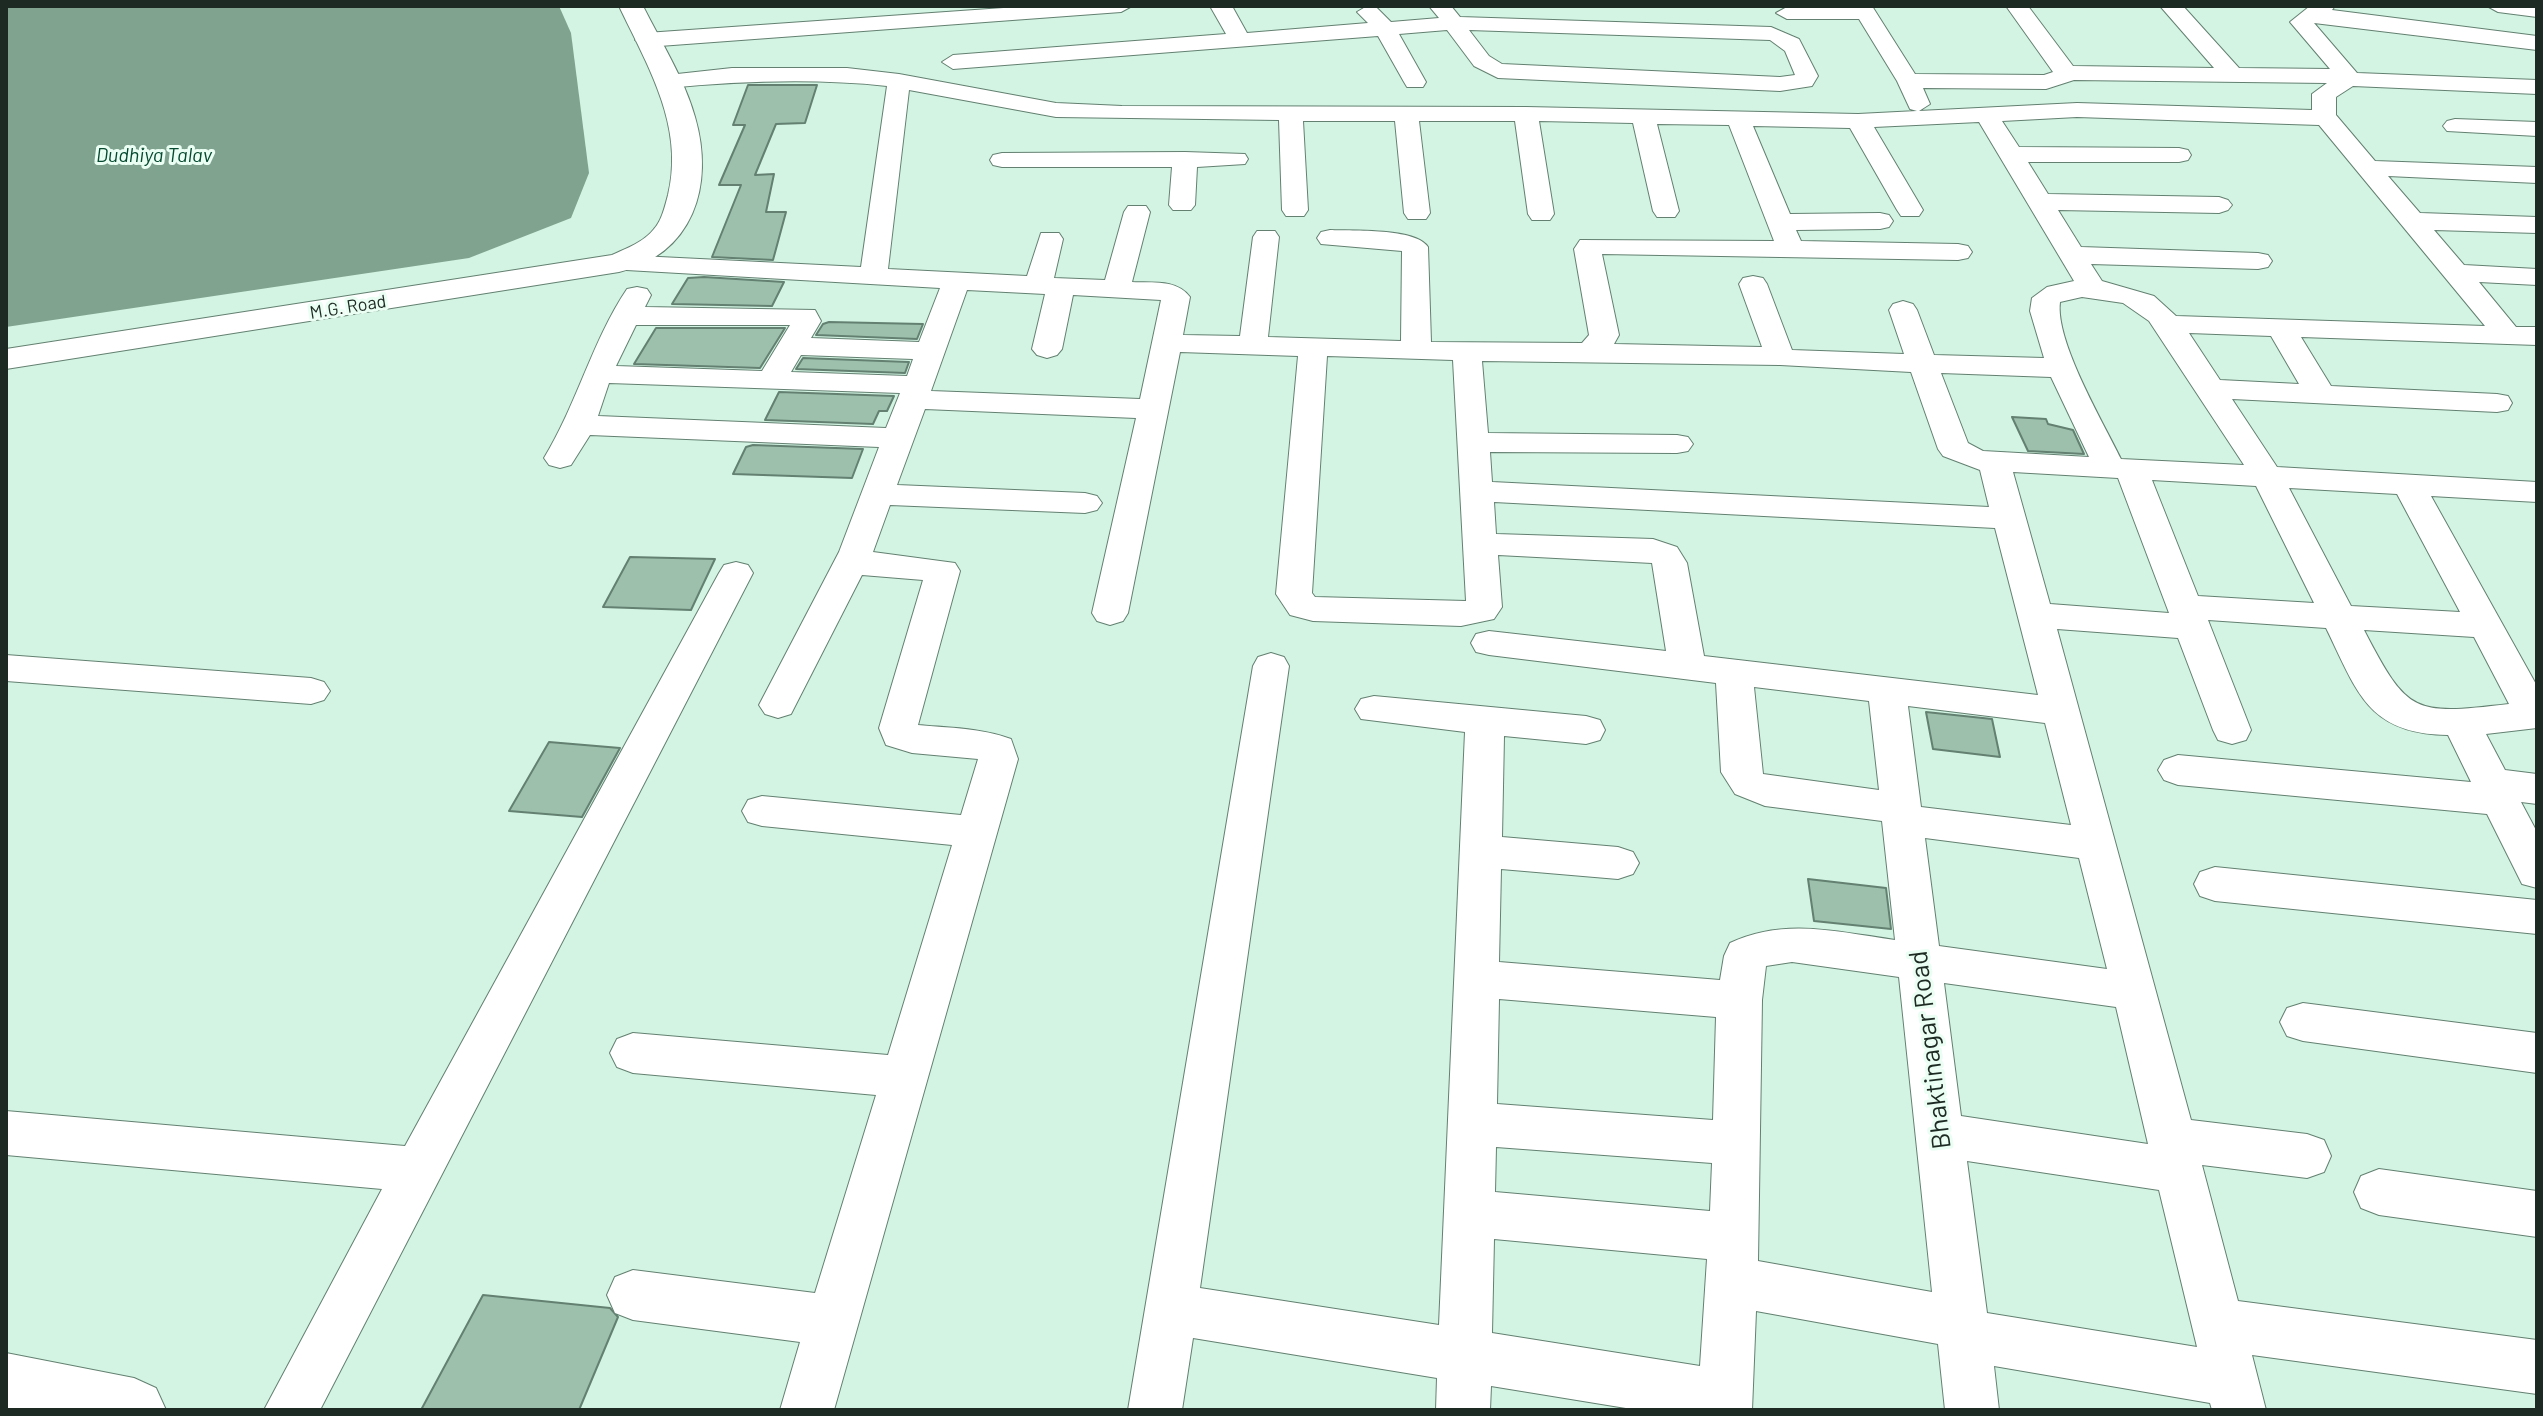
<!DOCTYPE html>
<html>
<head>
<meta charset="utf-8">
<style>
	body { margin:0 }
	#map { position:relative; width:2543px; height:1416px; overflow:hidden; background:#d3f4e2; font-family:Barlow,sans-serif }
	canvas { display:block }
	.frame { position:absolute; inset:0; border:8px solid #1d2a23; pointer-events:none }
</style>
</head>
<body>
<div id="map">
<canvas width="2543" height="1416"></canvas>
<div class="frame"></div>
</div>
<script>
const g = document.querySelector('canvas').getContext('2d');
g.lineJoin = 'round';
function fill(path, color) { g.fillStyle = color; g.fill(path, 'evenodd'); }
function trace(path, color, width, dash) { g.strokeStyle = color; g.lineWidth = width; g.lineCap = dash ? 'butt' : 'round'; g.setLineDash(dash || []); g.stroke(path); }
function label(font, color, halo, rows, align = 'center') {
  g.font = font + ' Barlow,sans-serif'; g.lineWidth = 6; g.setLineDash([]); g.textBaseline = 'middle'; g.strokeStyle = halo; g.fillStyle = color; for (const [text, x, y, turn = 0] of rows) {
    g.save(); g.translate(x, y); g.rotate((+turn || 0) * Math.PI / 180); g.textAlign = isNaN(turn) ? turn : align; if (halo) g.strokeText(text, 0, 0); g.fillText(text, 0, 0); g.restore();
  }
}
const water = new Path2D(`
	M6,6H559L571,33L589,173L571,218L469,258L6,327Z`);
const building = new Path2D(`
	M748,85H817L805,123L776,124L755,175L774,174L766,212H786L773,260L712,257L741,185H719L745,125H733Z
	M688,278L704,277L784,282L772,306L672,304Z
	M829,322L923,324L917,339L816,335L823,324Z
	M656,328H785L760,368L634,364Z
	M803,358L909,362L905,373L796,369Z
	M779,392L894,396L887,411H879L873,424L765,420Z
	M2012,417L2046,419L2048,424L2073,430L2084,454L2028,451Z
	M753,445L863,449L852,478L733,474L746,447Z
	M630,557L715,559L691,610L603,607Z
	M1926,712L1992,719L2000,757L1933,749Z
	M549,742L620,748L582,817L509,811Z
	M1808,879L1886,888L1891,929L1814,921Z
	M483,1295L610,1308L618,1317L579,1410H421Z`);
const street = new Path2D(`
	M1032,6H1132L1121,12L646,47L635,40L646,33Z
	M1210,6H1232L1247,33L1368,23L1357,12L1367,6L1376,7L1391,22L1439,18L1429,6H1451L1460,17L1771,27L1799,39L1818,76L1812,86L1780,91L1498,78L1474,66L1447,30L1399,34L1426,82L1423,87H1407L1404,82L1378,36L953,69L942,62L953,55L1226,34ZM1469,30L1770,40L1785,51L1795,75L1780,77L1502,64L1489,56Z
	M1872,6L1915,74L2044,75L2053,72L2006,6H2028L2073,66L2214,68L2160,6H2183L2239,68L2330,69L2290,22L2310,6H2335L2332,10L2537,36V50L2314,23L2357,73L2537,80V94L2353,86L2336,97V115L2375,161L2537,167V183L2388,176L2420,213L2537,217V233L2434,230L2464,265L2537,269V285L2479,282L2516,327H2537V345L2301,337L2331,386L2497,394L2508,396L2512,403L2508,410L2497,412L2232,399L2277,467L2537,482V502L2431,496L2537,686V728L2486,734L2505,770L2537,774V804L2521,802L2537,832V888L2522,884L2487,814L2178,785L2164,780L2158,770L2164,760L2178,755L2471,782L2448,735C2367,734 2357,691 2326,628L2208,620L2251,730L2246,740L2232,744L2218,740L2213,730L2178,638L2057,629L2191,1120L2307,1134L2324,1140L2331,1156L2324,1172L2307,1178L2202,1165L2238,1301L2537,1340V1394L2252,1355L2266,1410H2212L2210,1403L1994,1366L1999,1410H1945L1938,1344L1756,1311L1752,1410H1638L1491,1386L1490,1410H1436L1437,1378L1193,1338L1182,1410H1128L1253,666L1258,657L1271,653L1284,657L1289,666L1200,1288L1439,1325L1465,732L1361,719L1355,709L1361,699L1374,696L1586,716L1600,720L1605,730L1600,740L1586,744L1504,736L1502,837L1618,847L1633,852L1639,863L1633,874L1618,879L1501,869L1499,962L1720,980L1724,956L1730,943C1784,917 1839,932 1895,940L1882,821L1765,806L1735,794L1721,772L1716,683L1489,655L1476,652L1471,643L1476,634L1489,631L1666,651L1652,563L1498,555L1502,607L1494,619L1461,626L1313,621L1290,615L1276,594L1298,356L1180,352L1128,613L1123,621L1110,625L1097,621L1092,613L1136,418L925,409L897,485L1085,493L1097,496L1102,503L1097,510L1085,513L890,505L873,552L955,563L960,571L918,725C950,728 981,728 1011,739L1018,759L834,1410H780L800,1342L633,1320L615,1313L607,1295L615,1277L633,1270L815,1293L876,1095L633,1073L617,1067L610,1053L617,1039L633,1033L888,1055L952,845L762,826L748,822L742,811L748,800L762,796L961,815L978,759L912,753L886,745L879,728L923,580L862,575L791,714L778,718L765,714L759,705L839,552L879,447L590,435L571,465L560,468L549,465L544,458C577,404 592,341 627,289L637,287L647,289L651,295L645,307L815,310L821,321L811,338L919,342L940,288L609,269L605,263L609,257L619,255L861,267L887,86C814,78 740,81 667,88L659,86L656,81L659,76L732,68H847L899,74L1056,103L1122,106L1526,107L1858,114L1917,111L1910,109L1897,81L1859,19H1787L1776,13L1787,7ZM2074,80L2327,83L2312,94V110L2077,103L1919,111L1930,104L1923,88L2046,89ZM909,90L1056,117L1279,120L1282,210L1286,216H1304L1308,210L1303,121H1395L1404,213L1408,219H1426L1430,213L1419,121H1515L1528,214L1532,220H1550L1554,214L1539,121L1633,123L1653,211L1657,217H1675L1679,211L1657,124L1729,125L1774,241L1580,240L1574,249L1589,335L1582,343L1431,342L1428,247C1416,228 1352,231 1330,230L1321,232L1317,238L1321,244L1402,251L1401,341L1268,337L1279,237L1275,231H1257L1253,237L1240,336L1183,335L1190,297C1177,279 1152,283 1132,282L1150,212L1146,206H1128L1124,212L1105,280L1054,278L1063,239L1059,233H1041L1027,276L888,269ZM2077,117L2319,125L2485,326L2176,316L2154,296L2102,281L2091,264L2258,269L2268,267L2272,261L2268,255L2258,253L2081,247L2058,210L2219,213L2228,210L2232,205L2228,200L2219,197L2048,194L2028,162H2179L2188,160L2191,155L2188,150L2179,148L2019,147L2002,121ZM1979,122L2074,281L2047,287L2032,298L2030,311L2044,358L1934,355L1917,310L1913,304L1903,301L1893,304L1889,310L1904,354L1792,350L1767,284L1763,278L1753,276L1743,278L1739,284L1762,347L1614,344L1619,335L1602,254L1958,260L1968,258L1972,252L1968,246L1958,244L1801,241L1796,230L1880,229L1889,227L1893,221L1889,215L1880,213L1790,214L1753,126L1850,128L1897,210L1901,216H1919L1923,210L1874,127ZM967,290L1045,294L1032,349L1037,355L1047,358L1057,355L1062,349L1073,295L1161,300L1140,399L931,391ZM2082,297L2123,303L2149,321L2244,465L2121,459C2103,422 2055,341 2060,302ZM636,325H790L762,371L616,366ZM2189,333L2271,336L2299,384L2220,380ZM801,355L913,359L907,376L791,372ZM1327,356L1453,360L1466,601L1315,597L1312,593ZM1482,361L1780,365L1911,372L1938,449L1943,456L1980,470L1989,507L1492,482L1490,452L1677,453L1688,451L1693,444L1688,437L1677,435L1488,433ZM1941,373L2051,377L2089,457L1983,451L1968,443ZM609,383L900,393L886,428L598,416ZM2013,472L2118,478L2169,613L2050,604ZM2152,480L2256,486L2314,603L2198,596ZM2289,488L2397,494L2460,612L2351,606ZM1494,502L1995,528L2038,695L1704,656L1687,563L1677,547L1653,539L1496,534ZM2364,630L2474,637L2509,704C2414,715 2408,715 2364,630ZM1754,687L1869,701L1879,790L1763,774ZM1908,706L2045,723L2071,825L1921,807ZM1925,838L2079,858L2107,969L1939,946ZM1792,962L1899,977L1932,1292L1758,1261L1762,1000L1766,966ZM1944,983L2116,1007L2148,1144L1961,1116ZM1499,999L1716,1017L1713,1120L1497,1104ZM1496,1147L1712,1163L1710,1211L1495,1192ZM1967,1161L2159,1190L2197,1347L1987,1313ZM1494,1239L1707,1259L1700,1366L1492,1333Z
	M2487,6H2537V17L2498,12Z
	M2455,119L2537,122V136L2447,131L2443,126L2447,121Z
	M1185,152L1245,154L1248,159L1245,164L1197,167L1195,205L1191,210H1173L1169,205L1172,167H1002L993,165L990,160L993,155L1002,153Z
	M736,562L748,565L753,573L320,1410H264L382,1189L6,1155V1111L405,1146L719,573L724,565Z
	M6,655L311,678L324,682L330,691L324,700L311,704L6,681Z
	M2215,867L2537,900V934L2215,901L2200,896L2194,884L2200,872Z
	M2303,1003L2537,1033V1073L2303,1041L2287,1036L2280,1022L2287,1008Z
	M2379,1169L2537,1191V1237L2379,1215L2361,1208L2354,1192L2361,1176Z`);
const secondary = new Path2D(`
	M619,6H643C661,42 684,78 695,117C715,186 693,254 619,272L6,369V349L612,255C627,248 644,242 654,229C662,220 665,206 668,195C685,126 647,65 619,6Z
	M6,1353L134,1378L156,1388L166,1410H6Z`);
const farStreetnames = [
	["M.G. Road",348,307,-9]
];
const farWaternames = [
	["Dudhiya Talav",154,155]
];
const nearStreetnames = [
	["Bhaktinagar Road",1930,1050,-97]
];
fill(water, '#80a390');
fill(building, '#9cc0ac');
trace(building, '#638071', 2);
trace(street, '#638071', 2);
trace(secondary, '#638071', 2);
fill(street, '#fff');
fill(secondary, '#fff');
label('18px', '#1d2a23', '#eafef3', farStreetnames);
label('italic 20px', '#054a30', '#eafef3', farWaternames);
label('26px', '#1d2a23', '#eafef3', nearStreetnames);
</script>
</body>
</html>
